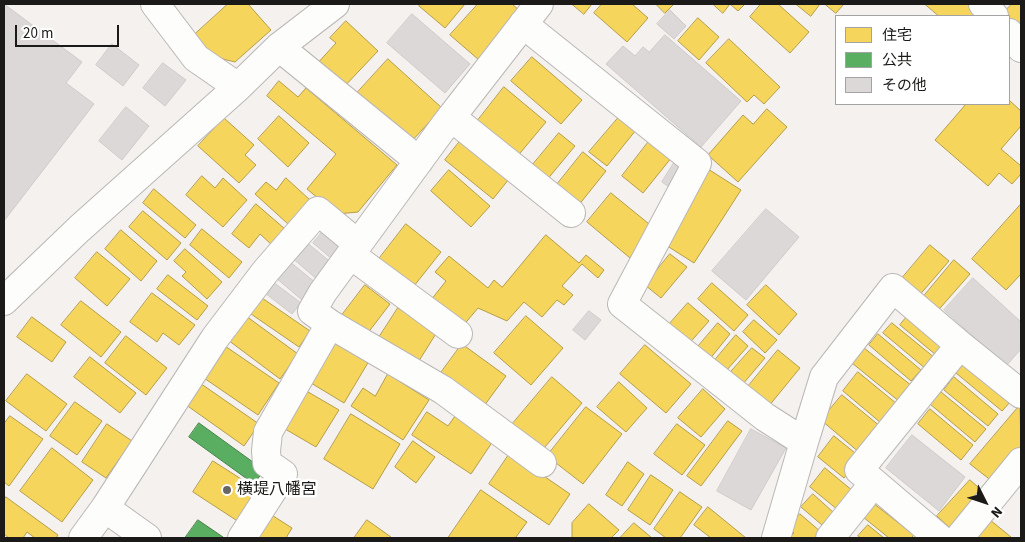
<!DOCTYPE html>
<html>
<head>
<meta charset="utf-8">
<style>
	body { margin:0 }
	#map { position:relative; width:1025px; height:542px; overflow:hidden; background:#f4f1ee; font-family:"Source Sans 3","Noto Sans JP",sans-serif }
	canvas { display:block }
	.frame { position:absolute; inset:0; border:5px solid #1c1a18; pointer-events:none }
	.legend { position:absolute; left:835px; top:15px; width:175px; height:90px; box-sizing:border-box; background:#fff; border:1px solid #a4a3a3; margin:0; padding:6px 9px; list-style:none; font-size:15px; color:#1c1a18 }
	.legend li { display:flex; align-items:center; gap:10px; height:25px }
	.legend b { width:25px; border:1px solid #a4a3a3 }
	.north { position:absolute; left:960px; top:477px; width:50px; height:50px; -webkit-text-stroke:4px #fff; paint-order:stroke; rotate:131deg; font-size:14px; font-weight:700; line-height:20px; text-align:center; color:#1c1a18 }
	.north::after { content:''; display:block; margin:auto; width:18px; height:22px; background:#1c1a18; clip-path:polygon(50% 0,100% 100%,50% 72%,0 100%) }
	.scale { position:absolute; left:15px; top:25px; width:104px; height:22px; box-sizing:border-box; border:2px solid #1c1a18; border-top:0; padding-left:6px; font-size:15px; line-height:18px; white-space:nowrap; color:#1c1a18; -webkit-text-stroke:4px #fff; paint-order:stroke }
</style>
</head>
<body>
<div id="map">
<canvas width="1025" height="542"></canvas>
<div class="frame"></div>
<ul class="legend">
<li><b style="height:14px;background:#f6d55c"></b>住宅</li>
<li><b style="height:14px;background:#5aae61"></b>公共</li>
<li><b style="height:14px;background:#dbd8d7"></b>その他</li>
</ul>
<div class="north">N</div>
<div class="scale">20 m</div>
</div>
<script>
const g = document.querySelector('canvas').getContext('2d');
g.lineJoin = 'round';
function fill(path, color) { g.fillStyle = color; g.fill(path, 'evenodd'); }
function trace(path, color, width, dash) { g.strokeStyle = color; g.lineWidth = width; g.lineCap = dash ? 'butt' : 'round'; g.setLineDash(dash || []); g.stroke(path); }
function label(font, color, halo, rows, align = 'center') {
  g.font = font + ' "Source Sans 3","Noto Sans JP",sans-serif'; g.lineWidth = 5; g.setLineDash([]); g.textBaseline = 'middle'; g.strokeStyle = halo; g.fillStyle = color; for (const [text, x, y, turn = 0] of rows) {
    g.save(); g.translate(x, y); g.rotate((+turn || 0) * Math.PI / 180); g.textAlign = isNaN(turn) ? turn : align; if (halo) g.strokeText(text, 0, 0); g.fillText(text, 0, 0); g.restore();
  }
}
const homes = new Path2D(`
	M228,4H248L271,30L235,62L211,56L193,36Z
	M421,4H465L445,28L419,6Z
	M478,4H512L521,12L479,60L450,35Z
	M572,4H592L584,14Z
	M602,4H632L648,18L627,42L594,13Z
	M656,4H674L665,13Z
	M713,4H745L738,11L730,4L723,13Z
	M761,4H778L809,32L790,53L750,17Z
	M796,4H820L811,16Z
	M825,4H844L836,13Z
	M925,4H971L985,16H939Z
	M1012,4H1021V35L1009,22V16L1001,15Z
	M698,18L719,37L699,60L678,41Z
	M346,21L378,51L341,90L315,66L336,43L330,38Z
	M729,39L780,87L764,104L754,95L747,102L706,63Z
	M532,57L582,100L561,124L511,81Z
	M388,59L442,108L411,142L357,93Z
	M279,81L298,97L306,88L397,165L358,212L337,214L307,189L336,154L267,96Z
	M504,87L546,122L516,158L475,124Z
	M1009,100L1021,111V126L1001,149L1021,166V174L1012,184L999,173L988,186L935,140L966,104H1009Z
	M767,109L787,127L738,182L708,155L743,115L753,124Z
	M279,116L309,143L288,167L258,139Z
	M619,117L636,130L607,166L589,152Z
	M224,118L254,145L245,155L256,165L239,183L198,146Z
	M559,133L575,146L546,181L530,168Z
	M465,135L513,174L493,199L445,160Z
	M650,140L672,157L643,193L622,176Z
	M583,152L606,171L578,206L555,187Z
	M708,169L741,190L694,263L661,242Z
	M449,170L490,206L471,227L431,191Z
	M202,176L215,188L223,178L247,200L223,227L186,195Z
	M286,178L310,200L288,224L255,194L266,182L276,190Z
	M154,189L196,225L185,238L143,203Z
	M611,193L654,228L630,258L587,222Z
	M256,204L285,229L272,245L260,234L249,248L232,234Z
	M1021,204V274L1006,290L972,259Z
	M143,211L181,243L167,260L129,227Z
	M406,224L441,252L410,291L375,264Z
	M202,229L242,262L229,278L190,245Z
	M121,230L157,261L141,281L105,249Z
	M546,235L579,263L586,255L604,270L598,278L582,264L562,286L573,295L564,305L557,300L542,317L524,302L507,321L478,308L462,327L431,300L446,281L435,272L449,256L488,288L494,280L502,287Z
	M930,245L949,261L917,298L898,283Z
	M185,249L222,282L207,299L182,276L186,272L174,261Z
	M97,252L130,279L107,306L75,278Z
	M670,254L687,267L661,298L645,285Z
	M954,260L970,274L934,315L919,302Z
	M168,275L208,306L197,320L157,289Z
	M712,283L748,315L734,331L698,299Z
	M365,285L390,304L367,334L342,315Z
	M766,285L797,314L779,335L747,305Z
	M152,293L195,325L179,345L163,333L157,342L130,322Z
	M262,298L310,331L299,347L251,314Z
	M81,301L121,332L101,357L61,325Z
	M688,303L709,321L686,347L665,329Z
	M398,308L437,332L417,364L378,339Z
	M910,313L945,343L936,355L900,325Z
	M246,316L298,354L280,379L228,340Z
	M526,316L563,348L531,385L494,353Z
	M32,317L66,342L52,362L17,337Z
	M754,320L777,340L765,353L743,332Z
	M718,323L730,334L709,360L696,349Z
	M892,323L935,358L926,369L883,333Z
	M878,334L921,370L911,381L869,345Z
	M736,335L748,346L726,371L715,360Z
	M126,336L167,368L146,395L105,363Z
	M337,341L369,361L344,403L311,383Z
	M222,344L279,383L258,415L201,376Z
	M462,344L506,376L484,406L440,374Z
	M645,345L691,384L666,413L620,374Z
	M752,348L765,358L742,385L729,374Z
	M864,348L912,386L900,402L852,363Z
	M778,350L800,368L768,407L746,389Z
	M90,357L136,393L120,413L74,377Z
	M967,360L1013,399L1002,411L956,373Z
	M858,372L897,404L881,423L843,391Z
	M27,374L67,404L46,431L6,401Z
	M388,374L429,400L403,440L351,406L363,388L375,396Z
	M552,377L582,403L539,454L509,428Z
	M954,377L998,414L988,426L944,390Z
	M197,381L259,424L244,446L182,402Z
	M619,382L647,408L626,432L597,407Z
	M303,389L339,410L316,447L280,426Z
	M703,389L725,409L701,437L678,418Z
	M941,392L986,429L975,442L930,404Z
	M842,395L881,427L860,453L821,420Z
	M75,402L102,421L77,455L50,436Z
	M1020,405L1021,449L993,482L970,464Z
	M586,407L622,434L583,484L547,456Z
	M930,409L973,445L961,460L918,424Z
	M427,412L448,426L455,416L493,441L471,474L412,435Z
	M351,414L400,444L373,489L324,459Z
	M10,416L43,439L9,486L4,482V424Z
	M728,421L742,431L701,486L687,476Z
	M107,424L132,441L106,478L82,462Z
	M677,424L705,445L682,475L654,454Z
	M834,436L860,457L844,478L818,457Z
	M413,441L435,457L416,483L395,467Z
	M52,448L93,480L62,522L20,491Z
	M510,453L570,494L549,525L489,484Z
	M213,461L260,491L239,522L193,492Z
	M628,462L644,474L622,506L606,495Z
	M825,468L853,491L838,510L810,487Z
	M651,475L673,490L650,525L628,510Z
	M970,480L986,494L953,531L937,516Z
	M481,490L527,522L516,537L518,538H448Z
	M680,492L702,507L680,538H666L654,529Z
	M813,494L833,512L822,525L801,507Z
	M6,497L58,535L56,538H35L27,532L23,538H9L4,534V500Z
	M873,503L914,535L911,538H889L863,517Z
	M589,504L619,530L611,538H572V523Z
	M708,507L746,538H711L694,525Z
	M267,512L292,528L286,538H251Z
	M800,514L821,532L816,538H789L794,533L788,528Z
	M984,515L1011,537L1010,538H965Z
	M367,520L391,537L390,538H354Z
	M634,523L652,538H620Z
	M868,525L884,538H861L858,536Z`);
const public = new Path2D(`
	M199,423L264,470L254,484L189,437Z
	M198,520L223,537L222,538H185Z`);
const building = new Path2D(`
	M4,4L82,62L66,83L94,104L4,221Z
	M670,10L686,26L674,39L657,24Z
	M412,14L470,64L445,93L387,43Z
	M665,35L741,101L701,147L606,64L623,46L635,56L643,47L649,52Z
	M112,44L139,65L123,86L96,65Z
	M163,63L186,80L165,106L143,88Z
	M126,107L149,126L122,160L99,141Z
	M674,163L685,171L672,189L662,182Z
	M766,209L799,237L746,300L712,271Z
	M324,230L343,246L332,259L313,243Z
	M305,241L333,264L319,281L291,257Z
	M289,261L316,283L302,300L276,278Z
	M973,278L1021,322V349L1006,366L944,310Z
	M273,282L301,303L292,314L265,293Z
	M589,311L601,320L585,340L573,330Z
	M751,429L786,448L751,510L717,491Z
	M912,435L965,477L939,511L886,468Z`);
const minor = new Path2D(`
	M155,4L196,58L238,87
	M539,4L445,125L323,292L312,311L330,324L443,390L542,463
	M983,4L994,16
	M523,24L697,163L622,304L765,417L804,442L776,538
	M1009,33L1021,48
	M279,47L419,161
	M451,117L571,213
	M351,255L458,334
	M4,301L79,229L238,87L279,47L335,4
	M804,442L824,377L893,288L960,345
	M105,508L147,538
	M83,538L105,508L215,338L265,272L318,211L358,244
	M242,538L283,474L267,463L266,451L268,432L330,324
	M830,538L874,483
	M939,538L859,470L960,345L1021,394
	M959,538L1021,462`);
const markers = [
	[227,490,5,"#686563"]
];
const poiNames = [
	["横堤八幡宮",237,490]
];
fill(homes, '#f6d55c');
trace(homes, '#b59d48', 1);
fill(public, '#5aae61');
trace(public, '#47824b', 1);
fill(building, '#dbd8d7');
trace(building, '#cdcac9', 1);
trace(minor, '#bab7b5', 30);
trace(minor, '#fdfdfc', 28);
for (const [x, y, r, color] of markers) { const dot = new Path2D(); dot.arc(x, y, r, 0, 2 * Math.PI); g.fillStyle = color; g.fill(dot); trace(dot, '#fff', 2); }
label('16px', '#1c1a18', '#fff', poiNames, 'left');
</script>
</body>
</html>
